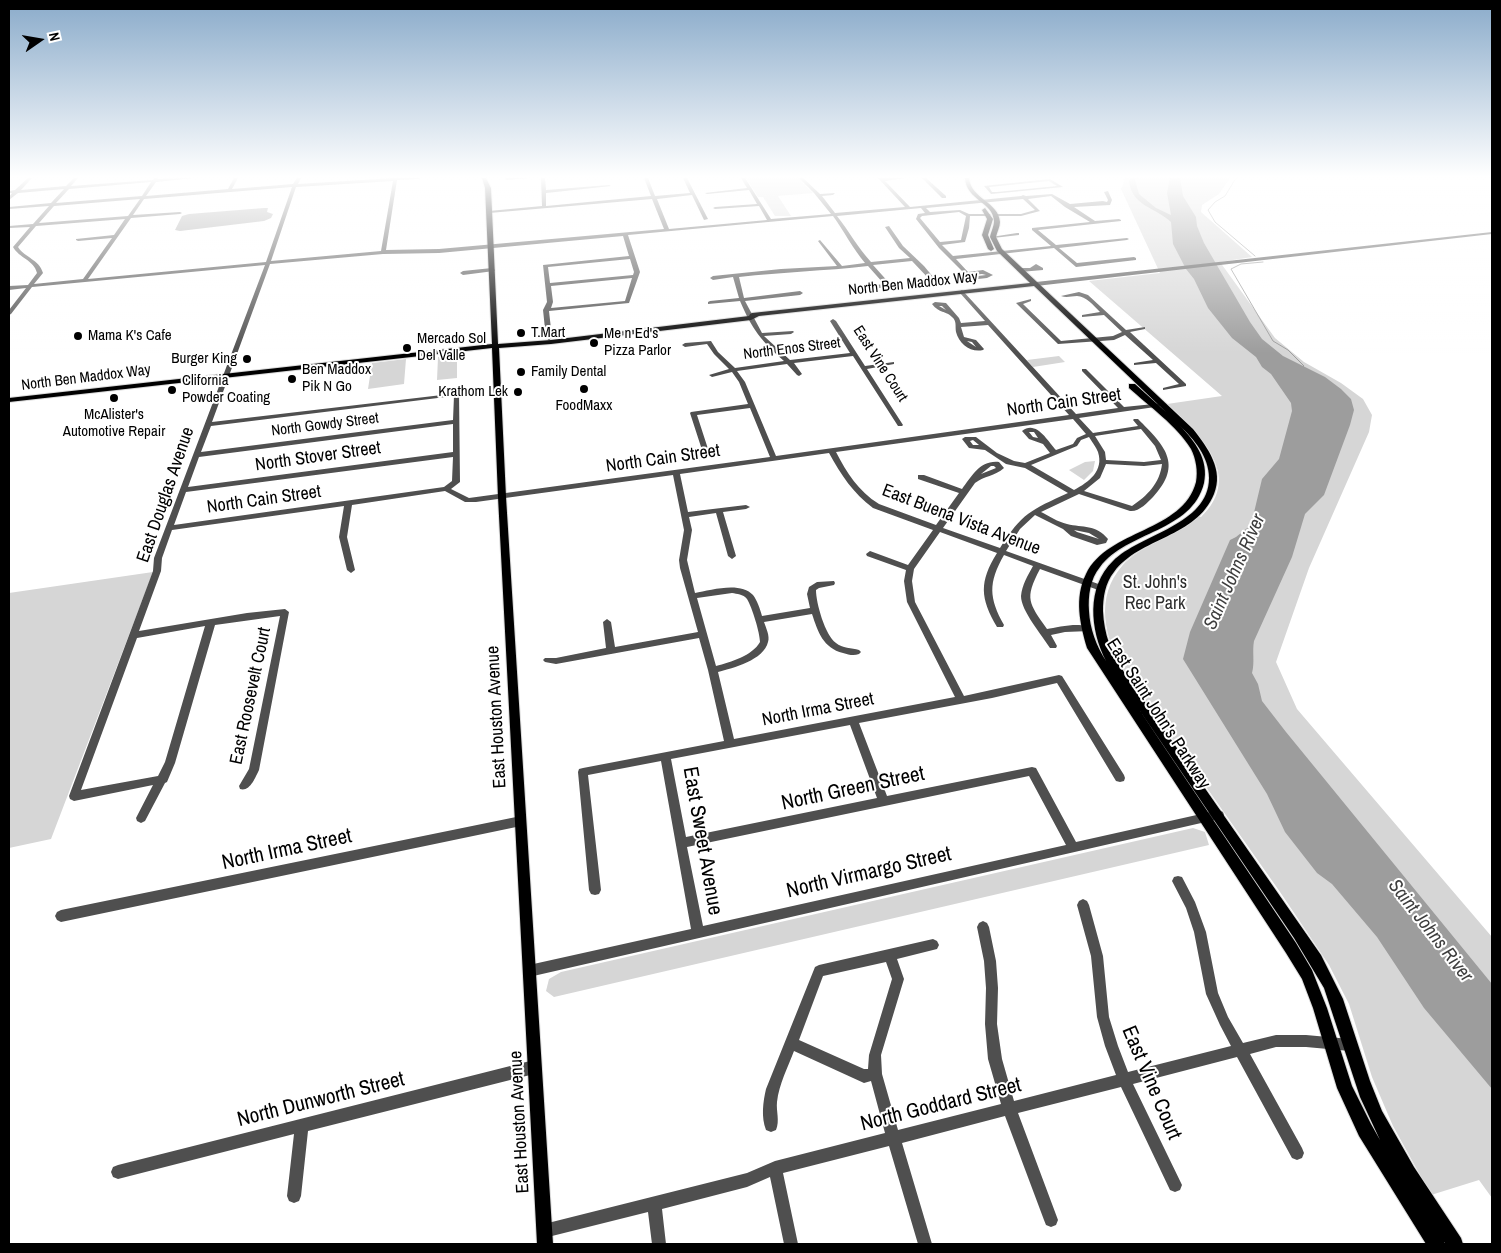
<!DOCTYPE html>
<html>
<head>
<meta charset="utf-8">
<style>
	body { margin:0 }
	#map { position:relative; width:1501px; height:1253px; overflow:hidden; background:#fff; font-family:"Archivo Narrow",sans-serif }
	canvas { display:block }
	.frame { position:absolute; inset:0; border:10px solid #000; pointer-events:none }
	.north { position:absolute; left:15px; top:15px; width:50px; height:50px; -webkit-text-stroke:4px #fff; paint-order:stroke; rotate:77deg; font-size:14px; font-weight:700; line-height:20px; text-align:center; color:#000 }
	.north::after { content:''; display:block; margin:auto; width:18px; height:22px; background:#000; clip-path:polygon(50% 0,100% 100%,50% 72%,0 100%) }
</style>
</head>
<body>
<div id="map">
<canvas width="1501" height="1253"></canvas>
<div class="frame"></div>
<div class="north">N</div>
</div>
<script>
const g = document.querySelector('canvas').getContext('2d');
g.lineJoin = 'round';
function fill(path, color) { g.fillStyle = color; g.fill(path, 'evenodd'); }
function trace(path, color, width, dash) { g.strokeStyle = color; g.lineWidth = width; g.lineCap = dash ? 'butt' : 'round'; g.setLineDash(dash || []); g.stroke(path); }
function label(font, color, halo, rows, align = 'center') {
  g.font = font + ' "Archivo Narrow",sans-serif'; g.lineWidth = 4; g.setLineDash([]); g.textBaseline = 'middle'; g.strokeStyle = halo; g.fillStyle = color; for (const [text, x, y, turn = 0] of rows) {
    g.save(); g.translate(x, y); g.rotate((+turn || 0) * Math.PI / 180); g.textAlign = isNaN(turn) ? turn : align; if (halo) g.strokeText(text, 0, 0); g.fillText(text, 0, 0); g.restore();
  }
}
const green = new Path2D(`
	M746,178H798L813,193L778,196L791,216H775L763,197H758Z
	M1128,178H1230L1219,194L1202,205L1201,212L1252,257L1220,262L1275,338L1304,362L1341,383L1363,399L1372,415L1369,432L1309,568L1276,662L1297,709L1492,937V1198L1479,1180L1431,1195L1393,1126L1372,1077L1349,1004L1329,965L1280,892L1123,669C1104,637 1095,597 1122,566C1139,546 1177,535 1198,516L1201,517C1245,475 1198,433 1167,404L1222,396L1089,281L1160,273L1121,189L1125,179Z
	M457,354V378L437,380L438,357Z
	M1059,356L1065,362L1033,367L1027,360Z
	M406,359L404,384L368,389L372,363Z
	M1095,461L1093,471L1084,480L1069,470L1085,462Z
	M153,572L51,839L9,848V593Z
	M1193,828L1205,832L1209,845L554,997L546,991L549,979L561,972Z`);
const water = new Path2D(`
	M1131,178H1138L1135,180L1139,194L1156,208L1171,215L1167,193L1170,178H1180L1183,196L1196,217L1197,226L1204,243L1250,322L1262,339L1283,356L1325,377L1341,389L1351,399L1354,410L1350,425L1324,495L1305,514L1292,557L1254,641C1252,652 1255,662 1252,673L1258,684L1262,701L1286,732L1492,984V1089L1424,1008L1377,937L1332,884L1317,873L1285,832L1267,794L1183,659L1190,632L1230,540L1236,537L1251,525L1262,479L1279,459L1292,411L1291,403L1271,374L1262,367L1256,357L1232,338L1208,308L1194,279L1186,269L1173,244L1171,222C1155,207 1131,206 1129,180Z
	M264,208H268L267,212L273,214L271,218L264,221L180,231L175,230L182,216L189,214Z`);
const stream = new Path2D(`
	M1236,178L1225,196L1215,202L1208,210L1215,222L1255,256
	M1263,262L1241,264L1231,269L1273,341L1288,350L1304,366L1302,368`);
const minor = new Path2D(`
	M28,178H32L21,190L66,186L74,178H78L71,186L153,180L155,178L158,179L193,178L156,182L146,196L228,189L234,178H238L232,189L293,184L297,178H301L298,184L394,178H420L418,179L397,180L386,250L439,249L664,229L652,199L489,213L487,212L489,211L542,206L541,178H545L546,190L609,185L611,186L546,193V206L651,196L644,178H648L655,196L690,193L683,178H687L708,219L704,220L692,195L657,199L669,229L767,220L759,206L715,209L713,208L715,207L757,204L749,190L707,194L705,193L747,188L741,178H745L771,219L831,214L814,193L799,178H803L820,194L835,193L833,195L822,196L835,213L905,207L878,178H905L885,181L910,207L1021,196L1023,195L1026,196L1052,194L1070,204L1103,201L1107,202L1108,200L1104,192L1108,191L1112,200L1110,205L1074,207L1095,221L1119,219L1121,220V221L1038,230L1056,245L1127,238L1129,239L1127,240L1059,248L1077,263L1134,257L1136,258V260L1076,267L1054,248L956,259L968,272L983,270L993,275L987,278L978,279L968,277L939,248L916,219L918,214L925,213L921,208L837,216C849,231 858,248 871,262L910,258L899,248L885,227L889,226L903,246L924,266L934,278V280H930L912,261L873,265L891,285L888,287L862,290L859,288L860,287L884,284L868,266C825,271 782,272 739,277L744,298L800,291L803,293L800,295L745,301L762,333L793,331L794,332L791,334L764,336L790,360L850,353L830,321L833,319L836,321L865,366L894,362V364L867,369L903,425L902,426H898L853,356L794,363L802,374L799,376L797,375L787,364L737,371L745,382L776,456L1069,415L988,325L961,327L964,337L976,340L984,349L983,350C971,353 959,344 956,332C955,326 957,321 952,317C945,310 940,314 932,304L935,302L946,303L959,318L961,323L985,321L960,293L959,292L962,290L1076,414L1118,408L1082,371V369H1086L1124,407L1164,403L1165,404L1162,406L1079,418L1093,433L1138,426L1133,420L1134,419H1138C1164,445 1184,464 1153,497C1147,503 1139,512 1130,511L1079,494L1041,512C1049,516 1058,522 1067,524C1083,528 1096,524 1108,539L1106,543L1097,545L1071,536L1063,529L1035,515L1020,529L1006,551L1104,586L1105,588L1104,590L1101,591L1040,569C1024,599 1029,603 1047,629C1058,627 1084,621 1091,629L1090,631L1065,632L1051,635L1057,646L1056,648H1050C1042,635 1021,611 1021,596C1022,585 1028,575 1033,566L1004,555C988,583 989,598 1004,625L1003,627H997C980,598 979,582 997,553L940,532L914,569L912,581L915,602L964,696L1059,675L1062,676L1124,775L1125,778L1124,781L1120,782L1116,781L1057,683L992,698L859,723L887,796L1032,767L1036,768L1076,842L1219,810L1223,812L1224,815L1223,818L529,977L525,975L523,971L525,967L529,965L691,929L661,761L588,775L601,890L599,894L595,895L591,894L589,890L578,772L579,769L583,768L724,741L708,670L699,638L556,664L545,662L543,660L545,658H556L606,648L603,622L607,619L611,622L615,647L698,632L680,568L679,560L684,530L673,475L476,502H465L445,491L352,505L347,537L355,570L351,573L347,570L339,537L344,506L172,530L162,558L161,571L139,631L247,613L285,609L289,612L259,770C255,778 250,792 240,789L239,786L249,769L280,616L215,625L175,763L167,782L165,783L145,821L141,823L137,821L136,818L153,785L74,801L70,799L69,796L153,571L154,558L265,265L32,287L11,314L9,315V310L26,288L9,290V286L28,285L37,273C34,260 19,258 13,247L30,227L9,228V226L33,224L49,206L9,209V207L51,203L64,189L18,193L9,200V197L12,193H9V191L15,190ZM393,181L381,251L271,261L296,187ZM151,182L142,196L56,203L69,189ZM292,187L266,262L88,279L131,218L180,214L182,213L180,212L133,215L144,199ZM1051,196L1065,207L1090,222L1032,228V230L1051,246L953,256L942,245L965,242L969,228L970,216H989L991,215L989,214H969L960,210L930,212L926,208L1023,199L1035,210L1021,214H996L994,215L996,216H1021L1040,211L1028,199ZM140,199L128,216L39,223L54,206ZM959,212L966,216L961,240L940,242L920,218L922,216ZM833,216C844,231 853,249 865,263L842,266L820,240L818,241L837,266L781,269L713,276L710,278L713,280L733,277L739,298L710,301L708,302V304L740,301C752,329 761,341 784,361L735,368L718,352L711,341L685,343L682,345L685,347L707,344L714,354L729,369L709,375L712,377L732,372L739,382L748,404L691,412L690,413L703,453L705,454L709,452L697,415L750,408L770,457L469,498L451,489L460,482L459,393L212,422L270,264L383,254L439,253L623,236L629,256L543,265L547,302L543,310L546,338L549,340L552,338L549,311L629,303L640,272L628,235ZM125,219L114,235L76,239V240L78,241L112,238L83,279L34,284L43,273C39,259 25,258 18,247L36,226ZM630,259L634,272L633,275L550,283L548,267ZM982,274L986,275L978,276L972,275ZM632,278L625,301L551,308L553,302L551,286ZM939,306H942L946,310ZM967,341L972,342L976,347ZM454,396L453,420L201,452L211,426ZM1073,419L1086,434L1077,438L1073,444L1056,450C1047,440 1036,420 1022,431L1029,439L1043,444L1050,453L1025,463L1014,461L997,453L976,437H965L962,439L969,448L985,450L1006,464L1025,468L1068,493C1031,510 1022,513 1000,548L943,528L975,483C984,476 995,476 1004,468L999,462C980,460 972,476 962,489L924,475H918V479L959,493L936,525L879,504C858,491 847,473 836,452ZM453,424V452L188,487L199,457ZM1141,429L1155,446L1161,460L1144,462L1106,460L1105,452L1095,436ZM1029,432H1034L1038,438L1033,437ZM1089,437C1092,442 1096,447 1098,452C1104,471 1089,482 1074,490L1031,465L1077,446L1081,440ZM973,440L979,445H973L970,441ZM829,453C841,475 853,493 873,508L933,530L908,565L870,551L866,554L867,556L906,570L904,581L907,602L955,697L734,739L718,672C733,668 764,660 768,642C770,636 766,628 764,622L812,614C818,632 823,648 843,653C849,655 854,656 859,654L861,652L859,650C852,648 842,648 836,643C825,635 816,603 816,590L819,588L834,585L835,583L834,581L817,582L809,587L807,594L810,608L762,616C760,609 757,600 753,595C741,581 710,590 695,593L687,560L692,530L689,517L716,513L728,556L732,559L736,556L723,512L746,509L750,507L746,505L688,512L680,474ZM453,457L452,481L444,487L174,525L186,492ZM1106,464L1144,466L1162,464C1160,483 1147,496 1132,506L1084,491L1100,478ZM991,466H994L996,468L981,474ZM1074,530L1089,533L1099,539L1077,532ZM732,593C737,594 743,594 747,599C752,607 760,633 760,642C752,656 731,662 716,666L697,598ZM205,626L165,762L158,776L81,790L137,638ZM850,725L877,798L686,837L671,759ZM1029,776L1066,845L703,926L687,847Z
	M506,178H528L507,180L505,179Z
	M922,178H926L946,196V198H942Z
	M1050,179L1063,187L991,194L984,186ZM1049,181L1057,186L997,192H992L989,187Z
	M1492,232V234L1036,286L1033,284L1036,282Z
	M1017,233H1019V235L993,238L991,237Z
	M1036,264L1043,268V270L1020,272L1017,270L1020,268H1030Z
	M492,268L495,270L494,271L463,275L460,273L463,271Z
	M1079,292L1088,295L1126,330L1145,327V329L1130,332L1186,384V386L1163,390V388L1179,384L1156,363L1134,365V363L1153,360L1125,335L1114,340L1058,344L1016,303L1031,299V301L1023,304L1061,341L1113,336L1122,332L1104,315L1082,317V315L1100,312C1094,306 1086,296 1077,296C1071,296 1067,298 1061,296Z
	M521,816L525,818L526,821L525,824L521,826L61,922L57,920L55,916L57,912L61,910Z
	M1178,876L1182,877L1195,902L1206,932L1218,993L1228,1017L1243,1043L1276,1035H1306L1350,1039L1355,1040L1356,1045L1355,1050L1350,1051L1306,1047H1276L1250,1054L1302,1148L1304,1153L1302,1158L1297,1160L1292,1158L1237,1057L1133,1084L1182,1185L1180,1190L1175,1192L1170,1190L1121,1087L1018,1113L1058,1220L1056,1225L1051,1227L1046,1225L1044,1220L1005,1116L902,1143L932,1244H918L889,1146L783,1173L798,1244H784L770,1177L747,1187L662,1209L666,1244H652L648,1212L544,1238L539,1236L537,1231L539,1226L544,1224L747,1173L775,1161L885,1133L871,1081L864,1083L794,1051C788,1067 779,1084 777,1102C776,1111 780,1121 776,1130L771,1132L766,1130C761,1117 763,1102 766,1089L815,967L819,965L933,939L937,941L939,945L937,949L897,959L904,979L881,1055L882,1074L898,1130L1001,1104L988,1059L985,1024L986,988L984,961L977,927L979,923L983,921L987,923L989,927L996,961L998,988L997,1024L1002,1059L1014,1101L1116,1075L1105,1046L1097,1017L1091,956L1077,905L1079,901L1083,899L1087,901L1089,905L1103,956L1109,1017L1118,1046L1128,1072L1231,1046L1220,1025L1206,994L1194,932L1186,908L1172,881L1174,877ZM886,962L892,979L869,1055L868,1069H864L799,1040L823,976Z
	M534,1060L539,1062L541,1067L539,1072L534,1074L308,1131L301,1196L299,1201L294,1203L289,1201L287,1196L294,1134L118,1179L113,1177L111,1172L113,1167L118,1165Z`);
const major = new Path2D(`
	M482,178H486L491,188L498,344L551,340L749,316L750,314L752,313L1030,283L997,251L990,237C991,232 994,226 994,221C993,202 966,200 965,178H969C971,199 999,202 1000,222C1000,227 997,232 996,237L1002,249L1193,429C1208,448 1224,470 1214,494C1196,538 1140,537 1114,572C1105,583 1103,598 1103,611C1104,634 1111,653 1124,672L1321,955L1343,999L1370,1081L1382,1111L1414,1167L1461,1238L1463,1244H1445L1444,1242V1244H1426L1359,1136L1337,1088L1313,1008L1302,979L1286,953L1087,648C1080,624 1074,598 1086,574C1108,529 1183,532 1196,482C1198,471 1196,459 1191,449C1176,425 1150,407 1129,388V384H1135L1166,412L1034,286L759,316L751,320L551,344L499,348L506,497L553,1244H537L498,497L492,348L9,402V398L492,344L485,188ZM1180,426C1194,439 1209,457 1209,478C1209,525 1140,534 1113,561C1086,587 1090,630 1106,661C1096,645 1090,629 1089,611C1088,596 1090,579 1100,567C1127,531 1192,532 1204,483C1209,460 1195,441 1180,426ZM1136,705L1294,938L1324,988L1360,1097L1380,1140L1371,1124L1352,1086L1327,1008L1312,970L1296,943Z
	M985,208L993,219L988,235L994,249L991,251L988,249L982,235L987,219L982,210Z`);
const markers = [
	[521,333,5,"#000"],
	[78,336,5,"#000"],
	[594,343,5,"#000"],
	[407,348,5,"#000"],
	[247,359,5,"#000"],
	[521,372,5,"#000"],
	[292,379,5,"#000"],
	[584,389,5,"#000"],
	[172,390,5,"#000"],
	[518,392,5,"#000"],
	[114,398,5,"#000"]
];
const farStreetnames = [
	["North Ben Maddox Way",913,284,-6],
	["North Enos Street",792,349,-7],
	["East Vine Court",880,364,57],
	["North Ben Maddox Way",86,378,-7],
	["North Gowdy Street",325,425,-7]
];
const farPoinames = [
	["T.Mart",531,333],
	["Me n Ed's",604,334],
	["Pizza Parlor",604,351],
	["Mama K's Cafe",88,336],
	["Mercado Sol",417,339],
	["Del Valle",417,356],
	["Burger King",237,359,"right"],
	["Ben Maddox",302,370],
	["Pik N Go",302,387],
	["Family Dental",531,372],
	["Clifornia",182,381],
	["Powder Coating",182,398],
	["Krathom Lek",508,392,"right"],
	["FoodMaxx",584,406,"center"],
	["McAlister's",114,415,"center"],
	["Automotive Repair",114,432,"center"]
];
const streetNames = [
	["North Cain Street",1064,403,-8],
	["North Stover Street",318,457,-8],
	["North Cain Street",663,459,-8],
	["East Douglas Avenue",166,495,-71],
	["North Cain Street",264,500,-8],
	["East Buena Vista Avenue",961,520,21],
	["East Roosevelt Court",251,696,-78],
	["North Irma Street",818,710,-11],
	["East Saint John's Parkway",1158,714,57],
	["East Houston Avenue",497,717,-93],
	["East Houston Avenue",520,1122,-93]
];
const parkNames = [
	["St. John's",1155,583],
	["Rec Park",1155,604]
];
const waterNames = [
	["Saint Johns River",1235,572,-66],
	["Saint Johns River",1430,931,52]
];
const nearStreetnames = [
	["North Green Street",853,789,-12],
	["East Sweet Avenue",702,841,80],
	["North Irma Street",287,850,-12],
	["North Virmargo Street",869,873,-13],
	["East Vine Court",1151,1083,67],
	["North Dunworth Street",321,1100,-14],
	["North Goddard Street",941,1105,-14]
];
fill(green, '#d6d6d6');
fill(water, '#9d9d9d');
trace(stream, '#9d9d9d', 1);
trace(major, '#dbdbdb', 2);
fill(minor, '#4f4f4f');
fill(major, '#000');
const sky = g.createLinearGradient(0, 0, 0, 353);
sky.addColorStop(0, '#8aabca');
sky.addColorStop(0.5, '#fff');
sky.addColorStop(1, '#ffffff00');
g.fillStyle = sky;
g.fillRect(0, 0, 1501, 353);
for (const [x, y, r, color] of markers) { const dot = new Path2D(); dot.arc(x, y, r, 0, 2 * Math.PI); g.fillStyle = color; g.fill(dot); trace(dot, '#fff', 2); }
label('15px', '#000', '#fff', farStreetnames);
label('15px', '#000', '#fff', farPoinames, 'left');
label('18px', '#000', '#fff', streetNames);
label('18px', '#2d2d2d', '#fff', parkNames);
label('italic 19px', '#3e3e3e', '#fff', waterNames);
label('21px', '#000', '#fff', nearStreetnames);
</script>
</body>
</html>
